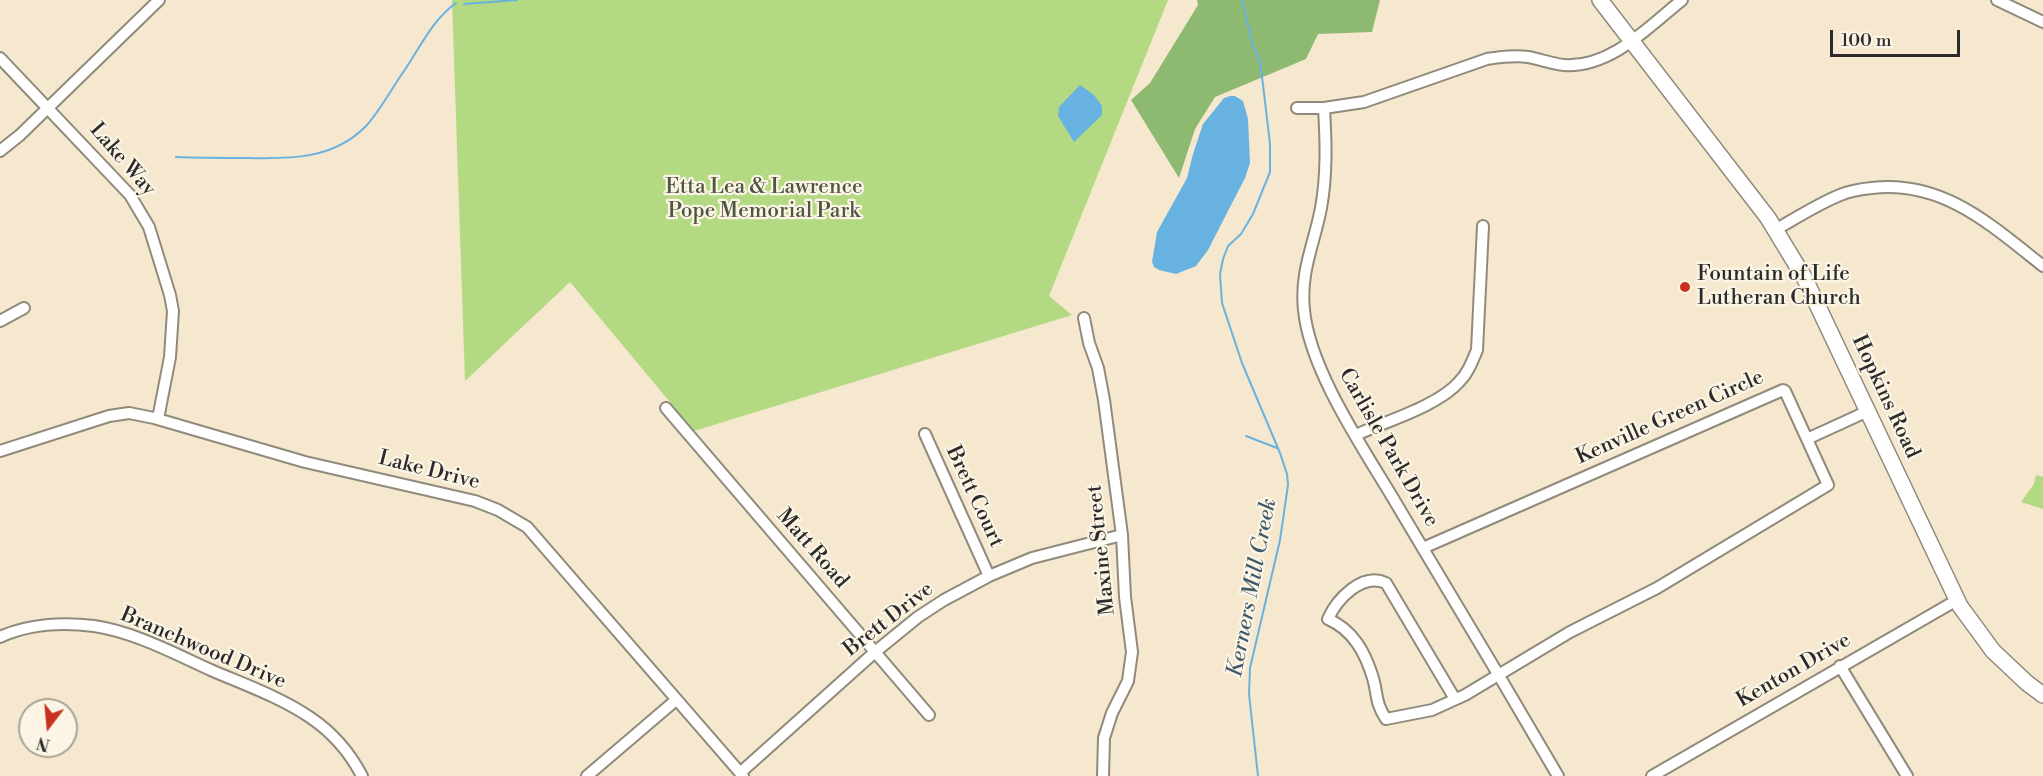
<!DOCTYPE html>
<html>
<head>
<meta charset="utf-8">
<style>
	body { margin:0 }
	#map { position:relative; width:2043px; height:776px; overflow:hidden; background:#f5e8ce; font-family:"Libre Bodoni",serif }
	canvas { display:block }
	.north { position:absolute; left:18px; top:698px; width:60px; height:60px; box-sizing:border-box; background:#fcf5e5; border:2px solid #a8a49b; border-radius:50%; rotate:196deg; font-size:16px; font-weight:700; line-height:24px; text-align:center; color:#2b2b2b }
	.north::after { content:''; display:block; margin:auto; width:21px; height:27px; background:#c8321e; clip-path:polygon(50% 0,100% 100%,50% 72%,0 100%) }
	.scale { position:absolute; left:1830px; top:30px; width:130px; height:27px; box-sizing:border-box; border:3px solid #2b2b2b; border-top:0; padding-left:8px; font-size:18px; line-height:21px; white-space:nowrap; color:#2b2b2b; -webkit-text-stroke:4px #fcf5e5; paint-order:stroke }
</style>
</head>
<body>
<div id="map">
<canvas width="2043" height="776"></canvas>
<div class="north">N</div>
<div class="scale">100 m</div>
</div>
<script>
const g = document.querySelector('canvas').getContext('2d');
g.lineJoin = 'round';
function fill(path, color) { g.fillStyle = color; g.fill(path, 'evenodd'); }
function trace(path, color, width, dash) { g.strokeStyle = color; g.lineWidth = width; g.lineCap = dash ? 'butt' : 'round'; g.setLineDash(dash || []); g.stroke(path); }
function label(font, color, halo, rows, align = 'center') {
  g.font = font + ' "Libre Bodoni",serif'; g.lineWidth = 4.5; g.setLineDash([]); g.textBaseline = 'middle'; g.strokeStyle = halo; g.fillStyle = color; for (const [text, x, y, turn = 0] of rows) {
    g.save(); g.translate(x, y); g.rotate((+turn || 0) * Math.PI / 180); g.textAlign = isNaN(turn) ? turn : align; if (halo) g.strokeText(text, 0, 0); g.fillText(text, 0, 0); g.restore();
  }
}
const green = new Path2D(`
	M452,0H1168L1049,296L1072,315L694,431L570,282L465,381Z
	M2036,475L2043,477V509L2021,502L2034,484Z`);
const forest = new Path2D(`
	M1197,0H1380L1372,32L1318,34L1306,59L1215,97L1195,129L1179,178L1131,100L1150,83L1198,5Z`);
const water = new Path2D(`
	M1080,85L1094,95L1102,106V115L1074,142L1058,116L1059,107Z
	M1230,96H1235L1243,101L1248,119L1250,163L1245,178L1208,250L1196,266L1176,274L1159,270L1154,267L1152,262L1157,232L1187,178L1193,154L1203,124L1224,98Z`);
const stream = new Path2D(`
	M1242,0L1253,46L1260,62L1263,85L1270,144V172L1253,214L1241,234L1228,246L1223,259L1220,274L1222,303L1242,363L1280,453L1287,474L1288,485L1280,540L1250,668L1249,694L1258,776
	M464,4L517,0
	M176,157C201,158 225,158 249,158C291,159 333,159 365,127C378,114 392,88 404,71C420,48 432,20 456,3
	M1246,436L1277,448`);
const street = new Path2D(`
	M1997,0L2043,22
	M0,58L130,195L149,227L170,295L173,311L170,357L158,419
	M1297,108H1324L1364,102L1487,59C1501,57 1514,55 1528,57C1540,59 1552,64 1564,65C1611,68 1648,27 1682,0
	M1324,108C1326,142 1327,175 1321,208C1314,245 1300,271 1304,310C1310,373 1368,455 1400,510C1453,598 1506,687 1558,776
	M0,151L20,135L159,0
	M1775,230C1796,218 1818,204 1840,195C1850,191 1861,189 1872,188C1943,180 1991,225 2043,266
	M1084,318L1089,343L1098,368L1104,400L1122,535L1125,597L1132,652L1128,681L1112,713L1104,738L1103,776
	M0,321L24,308
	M666,408L929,715
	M925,434L989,576
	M1356,435C1386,421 1438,406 1459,382C1468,373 1472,362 1477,350L1483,226
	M1807,439L1868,411
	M0,451L109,416L129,413L154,418L305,462L475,501L498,510L527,527L743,776
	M1423,548L1783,390L1785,391L1828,485L1657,588L1570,632L1465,695L1432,710L1386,719C1375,702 1378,696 1373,678C1365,652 1353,630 1328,619C1337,599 1362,572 1386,583L1455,699
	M0,637C28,624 63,622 94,626C135,632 175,654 213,671C246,685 282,698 311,718C333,733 350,753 362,776
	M1840,666L1907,776
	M740,773L875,652L918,617L944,600L989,576L1032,558L1122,535
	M587,776L676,700
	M1652,776L1957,600`);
const secondary = new Path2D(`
	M1600,0L1768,218L1805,279L1960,606L1993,651L2027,683L2043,695`);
const markers = [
	[1685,287,6,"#c8321e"]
];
const streetNames = [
	["Lake Way",122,160,49],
	["Hopkins Road",1885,397,65],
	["Kenville Green Circle",1670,418,-24],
	["Carlisle Park Drive",1388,448,60],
	["Lake Drive",429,471,14],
	["Brett Court",974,497,65],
	["Matt Road",812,549,49],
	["Maxine Street",1102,550,-96],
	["Brett Drive",889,620,-38],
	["Branchwood Drive",203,649,23],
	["Kenton Drive",1794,671,-30]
];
const parkNames = [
	["Etta Lea & Lawrence",764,188],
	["Pope Memorial Park",764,212]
];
const poiNames = [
	["Fountain of Life",1697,275],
	["Lutheran Church",1697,299]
];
const waterNames = [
	["Kerners Mill Creek",1253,588,-79]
];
fill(green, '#b3d982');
fill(forest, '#8eb970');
fill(water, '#68b2e1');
trace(stream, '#68b2e1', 2);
trace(street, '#908a7c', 14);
trace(secondary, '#908a7c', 18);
trace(street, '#fff', 10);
trace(secondary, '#fff', 15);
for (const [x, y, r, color] of markers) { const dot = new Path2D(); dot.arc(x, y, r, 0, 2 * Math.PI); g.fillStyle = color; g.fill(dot); trace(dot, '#fcf5e5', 2); }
label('21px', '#2b2b2b', '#fcf5e5', streetNames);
label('21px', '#4d5641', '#fcf5e5', parkNames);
label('21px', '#2b2b2b', '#fcf5e5', poiNames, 'left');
label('italic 22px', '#405a6b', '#fcf5e5', waterNames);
</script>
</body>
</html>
